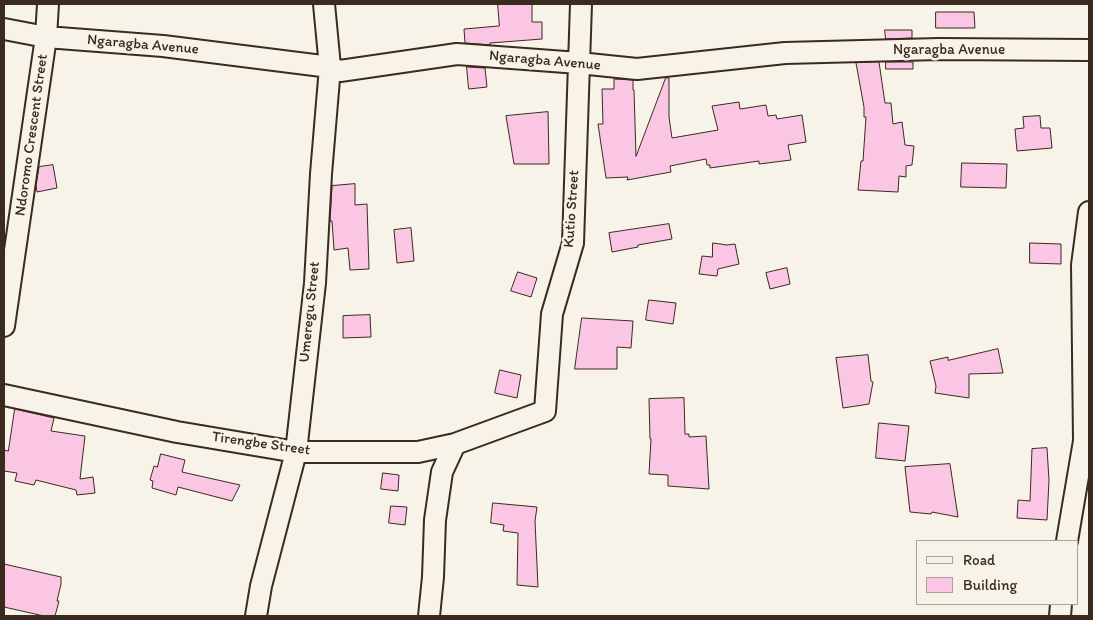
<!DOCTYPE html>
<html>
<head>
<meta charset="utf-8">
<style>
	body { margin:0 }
	#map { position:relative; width:1093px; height:620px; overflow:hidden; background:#f7f3e8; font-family:Itim,sans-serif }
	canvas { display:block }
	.frame { position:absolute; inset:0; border:5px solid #3b2a1e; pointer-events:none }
	.legend { position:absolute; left:916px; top:540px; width:162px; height:65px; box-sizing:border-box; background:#f7f3e8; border:1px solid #aca397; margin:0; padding:6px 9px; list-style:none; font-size:15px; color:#3b2a1e }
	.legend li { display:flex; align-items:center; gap:10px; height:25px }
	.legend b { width:25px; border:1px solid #aca397 }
</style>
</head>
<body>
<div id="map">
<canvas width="1093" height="620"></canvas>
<div class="frame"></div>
<ul class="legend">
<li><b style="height:6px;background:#f7f3e8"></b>Road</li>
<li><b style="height:14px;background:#fac6e3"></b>Building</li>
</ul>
</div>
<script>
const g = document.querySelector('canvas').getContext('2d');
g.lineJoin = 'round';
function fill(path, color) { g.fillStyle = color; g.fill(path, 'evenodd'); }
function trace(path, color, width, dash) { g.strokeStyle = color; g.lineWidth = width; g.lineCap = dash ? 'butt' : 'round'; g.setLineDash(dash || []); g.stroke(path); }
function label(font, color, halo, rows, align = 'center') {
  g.font = font + ' Itim,sans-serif'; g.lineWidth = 5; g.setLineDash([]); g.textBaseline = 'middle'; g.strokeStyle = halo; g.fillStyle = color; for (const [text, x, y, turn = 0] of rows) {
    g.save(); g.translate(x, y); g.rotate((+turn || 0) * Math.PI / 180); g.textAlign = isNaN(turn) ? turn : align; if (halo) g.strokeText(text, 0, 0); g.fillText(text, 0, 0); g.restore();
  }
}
const building = new Path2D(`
	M498,4H532V22H542V39L490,43V45L465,43L464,29L499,26Z
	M936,12H974L975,28H936Z
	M885,30H912V38L886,39Z
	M879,62L885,103H891L893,124L902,122L905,145L914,146L912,165L906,166V177L899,176L898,192L858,190L861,161H863L866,117H864V107L856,63Z
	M886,62H913V69H886Z
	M467,67L485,68L487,87L469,89Z
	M666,78H669V117L672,138L718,130L712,106L739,102L740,109L766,105L768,116L776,115L777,119L802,115L806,142L788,145L791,160L759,164V161L710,168V165H707L706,159L670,166L671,172L627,180L628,177L606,178L598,124H603L602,89H614V79L633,80V90H634L636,156Z
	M548,112L549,164H514L506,116Z
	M1040,116L1041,128H1050L1052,148L1017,151L1015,129L1024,128L1023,117Z
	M962,163L1007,164L1006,188L961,187Z
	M53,165L57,188L37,192L36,185L39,167Z
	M355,184V205L367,204L369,269L350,270L348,248L334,250L332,221H330L332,186Z
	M669,224L672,239L638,245V247L612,252L609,233Z
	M411,228L414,261L397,263L394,230Z
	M713,243L727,245L735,244L739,264L718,269L717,276L699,274L702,256L712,257Z
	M1030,243L1061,244V264L1030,263Z
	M787,268L790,284L770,289L766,273Z
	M518,272L537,278L531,297L511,291Z
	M649,300L676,303L673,324L646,320Z
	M370,315L371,337L343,338V316Z
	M582,318L633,321L631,348L617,347V369H575Z
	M998,349L1003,373L969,374V398L935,393L936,386L930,361L948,357V360Z
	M868,355L871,381L873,382L869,404L843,408L836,358Z
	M500,370L521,375L517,398L495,393Z
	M684,398L685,434H689V437L706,436L709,489L668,486V475L649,474L651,439H650L649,399Z
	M15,409L54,418L51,431L85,436L80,479L93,477L95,493L77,495L76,490L36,480L34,485L15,481L17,473L4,471V450L8,451Z
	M879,423L909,426L905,461L876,458Z
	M1047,448L1049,480L1047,520L1017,518L1018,500L1030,501L1032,449Z
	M161,454L185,460L182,472L240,485L232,501L178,487L176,495L152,488L153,481L150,480L154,466L157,467Z
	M950,464L958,517L932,512L931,514L910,512L905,467Z
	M383,473L399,475L398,491L381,489Z
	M493,503L537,507L535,521L538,587L517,585L518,533L503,531L504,525L491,523Z
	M391,506L407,507L405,525L389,523Z
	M4,564L61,577V584L57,601H59L55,616H44L4,607Z`);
const minor = new Path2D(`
	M4,29L46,37L163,46L330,67L340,71L457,54L579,63L637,69L785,53L939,49L1089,50
	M4,326L46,37L48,4
	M4,395L177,432L296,452H418L455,444L545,411L552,314L573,243L581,4
	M1067,541L1084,441L1082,265L1089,212
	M256,616L261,586L296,452L315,283L321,174L330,67L324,4
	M429,616L433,577L435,520L442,472L455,444
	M1060,616L1061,604`);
const streetNames = [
	["Ngaragba Avenue",143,45,5],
	["Ngaragba Avenue",949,50],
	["Ngaragba Avenue",545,61,5],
	["Ndoromo Crescent Street",32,135,-82],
	["Kutio Street",572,209,-86],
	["Umeregu Street",310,312,-84],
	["Tirengbe Street",261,444,8]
];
fill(building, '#fac6e3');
trace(building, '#3b2a1e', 1);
trace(minor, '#3b2a1e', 24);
trace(minor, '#f7f3e8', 20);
label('15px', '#3b2a1e', '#f7f3e8', streetNames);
</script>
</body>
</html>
